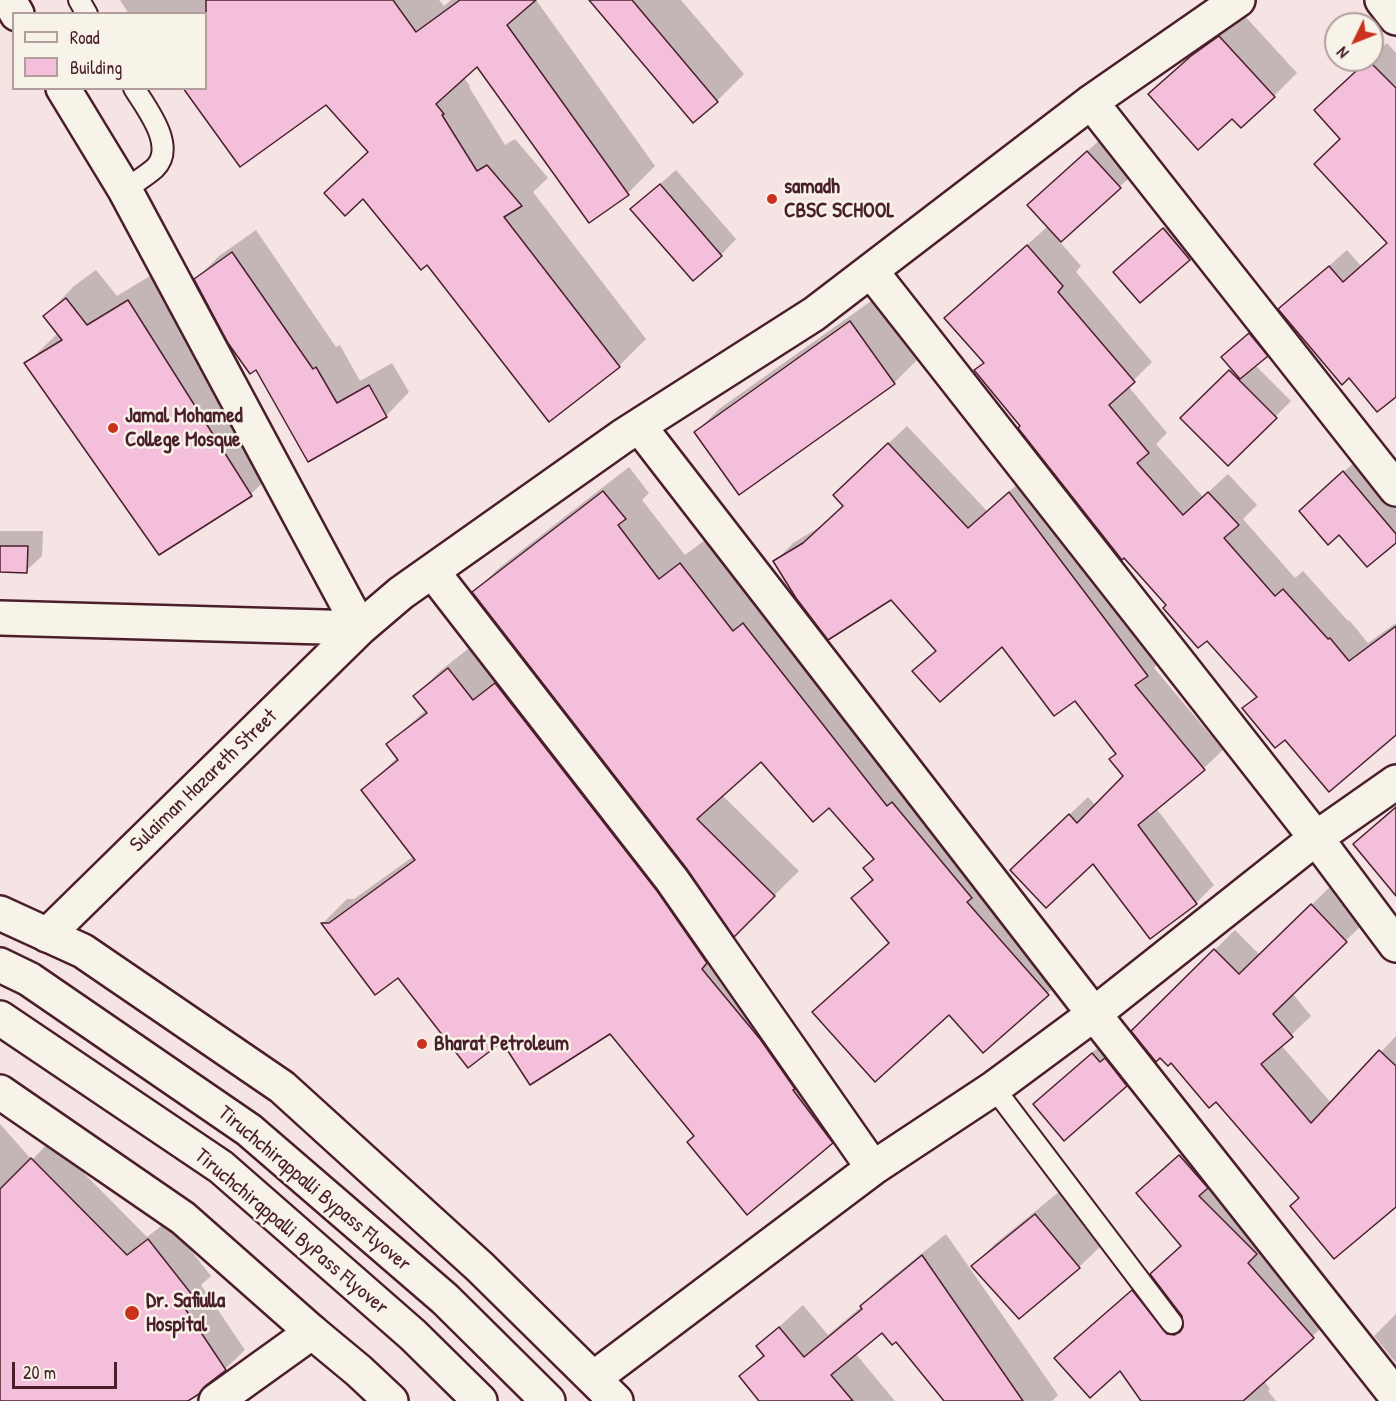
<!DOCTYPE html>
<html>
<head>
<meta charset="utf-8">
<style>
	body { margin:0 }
	#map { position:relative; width:1396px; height:1401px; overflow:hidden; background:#f6e3e4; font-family:"Patrick Hand",sans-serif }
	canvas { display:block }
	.legend { position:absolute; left:12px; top:12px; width:195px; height:78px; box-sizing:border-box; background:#f7f3e8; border:2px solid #b29e9c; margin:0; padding:8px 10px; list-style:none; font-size:18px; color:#4a1f2b }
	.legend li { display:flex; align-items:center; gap:12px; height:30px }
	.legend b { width:30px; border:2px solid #b29e9c }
	.north { position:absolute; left:1324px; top:12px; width:60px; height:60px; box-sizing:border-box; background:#f7f3e8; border:2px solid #b29e9c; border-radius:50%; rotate:227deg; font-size:16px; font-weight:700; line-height:24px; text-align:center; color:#4a1f2b }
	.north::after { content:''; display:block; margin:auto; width:21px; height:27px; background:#c8321e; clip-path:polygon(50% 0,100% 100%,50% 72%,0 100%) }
	.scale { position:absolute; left:12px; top:1362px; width:105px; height:27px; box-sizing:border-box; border:3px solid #4a1f2b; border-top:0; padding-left:8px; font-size:18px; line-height:21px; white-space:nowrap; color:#4a1f2b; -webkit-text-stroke:4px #f7f3e8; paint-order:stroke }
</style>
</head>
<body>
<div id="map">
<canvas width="1396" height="1401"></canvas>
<ul class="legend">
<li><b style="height:8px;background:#f7f3e8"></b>Road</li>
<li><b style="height:16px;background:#f4bfdb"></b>Building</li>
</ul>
<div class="north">N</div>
<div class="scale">20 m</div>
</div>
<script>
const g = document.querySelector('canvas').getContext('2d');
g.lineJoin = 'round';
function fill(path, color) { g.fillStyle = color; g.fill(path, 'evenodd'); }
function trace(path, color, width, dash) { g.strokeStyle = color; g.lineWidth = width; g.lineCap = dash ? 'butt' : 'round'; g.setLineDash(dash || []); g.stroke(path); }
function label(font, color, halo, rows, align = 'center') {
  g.font = font + ' "Patrick Hand",sans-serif'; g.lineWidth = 5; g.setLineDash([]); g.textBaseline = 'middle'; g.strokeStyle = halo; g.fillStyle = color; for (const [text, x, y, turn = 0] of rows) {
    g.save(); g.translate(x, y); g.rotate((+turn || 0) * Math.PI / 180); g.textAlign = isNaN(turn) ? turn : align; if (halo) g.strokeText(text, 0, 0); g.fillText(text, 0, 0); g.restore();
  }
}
const shadow = new Path2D(`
	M120,0H439L444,6L451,0H536L655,166L628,193L590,221L477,64L463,77L470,86L469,87L505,145L515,139L548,178L533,192L646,339L619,366L549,420L369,152L327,103L206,88V14H129Z
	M591,0H681L744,74L717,101Z
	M1243,14L1297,73L1274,96L1233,117L1150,94L1216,33Z
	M1387,43L1396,53V395L1349,376L1280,309L1347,250L1361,266L1388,242L1342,139L1333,94L1369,60H1372V57Z
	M1104,136L1136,172L1059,241L1081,266L1076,272L1152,362L1128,386L1167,433L1156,444L1203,497L1228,474L1257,505L1243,519L1295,578L1303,571L1348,621L1349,620L1368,643L1396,623V733L1285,738L1244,708L1257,695L1207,638L1168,605L976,370L985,362L946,318L1048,226L1029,205Z
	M676,170L736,239L721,255L632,209Z
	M1179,214L1204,243L1140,301L1115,272Z
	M256,230L336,347L340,345L360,381L392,363L409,392L386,416L308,460L256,368L196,279L219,256Z
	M96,270L117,296L158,271L281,465L251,494L159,553L26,364L58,333L45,316L74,286Z
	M874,299L917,360L894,383L696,432L719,409Z
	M1257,327L1274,348L1255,365L1291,401L1228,464L1182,418L1232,368L1230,350Z
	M907,426L987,511L1028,475L1165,656L1154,668L1223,750L1204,768L1156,808L1214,885L1196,903L1094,862L1030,852L1088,797L1096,806L1125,776L1117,753L1075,698L1002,645L914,671L937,649L891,598L775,562L793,543L823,525L844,505L853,477Z
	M1357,460L1396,506V541L1314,498Z
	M629,467L649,493L642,500L685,555L705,540L758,607L769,599L1072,970L1047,994L949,1013L814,1012L890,941L853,898L873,878L875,858L829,806L761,760L722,795L799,871L735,934L688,868L474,592L499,568Z
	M0,531H43L42,556L26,571H0Z
	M473,645L856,1118L832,1142L610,1032L502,1040L399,976L323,923L347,899H354L414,856L363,790L398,757L388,744L426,710L415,696L440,671Z
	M1396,806V885L1355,844Z
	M1332,885L1366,921L1292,993L1311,1016L1281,1045L1332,1104L1396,1036V1205L1300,1197L1217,1100L1133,1031L1235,930L1260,955Z
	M1108,1039L1142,1070L1126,1085L1050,1089Z
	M0,1124L32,1160L51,1140L147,1237L168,1221L211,1276L201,1285L245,1350L225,1369L185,1401H0Z
	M1198,1138L1331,1319L1264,1381L1270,1389L1268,1391L1276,1401H1143L1120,1369L1056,1359L1182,1245L1138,1193Z
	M1059,1192L1103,1244L1079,1267L1019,1317L973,1266L996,1243Z
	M946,1234L1058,1395L1052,1401H946L896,1340L882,1331L855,1353L895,1401H761L741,1376L764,1354L758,1346L803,1305L828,1335L862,1306L885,1283Z
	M1396,1314V1363L1374,1336Z`);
const building = new Path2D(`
	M206,0H393L416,32L460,0H536L507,25L629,195L589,223L477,67L436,104L444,114L442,115L477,171L487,165L522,206L504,217L620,367L549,422L427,265L421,270L363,199L345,216L324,193L368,152L326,105L240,167L183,88H206Z
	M589,0H632L718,102L693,123Z
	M1219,36L1275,97L1241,128L1232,119L1198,150L1148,94L1191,56Z
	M1368,60L1396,88V397L1377,412L1349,378L1342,385L1278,309L1329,266L1343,282L1387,243L1314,164L1340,139L1314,110Z
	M1087,151L1121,188L1061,242L1027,205Z
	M660,184L722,256L693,281L630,209Z
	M1163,228L1190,260L1140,303L1113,272Z
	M1027,245L1063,286L1058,292L1135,382L1109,405L1149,453L1137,463L1183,515L1208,492L1239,525L1224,538L1275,596L1283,589L1328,639L1330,638L1349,661L1396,626V735L1329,792L1285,740L1275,748L1242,708L1257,697L1207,641L1198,648L1163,608L1166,605L1124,558L1122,560L1018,428L1020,426L974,370L984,363L944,318Z
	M232,252L313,369L316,367L337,403L369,385L387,417L308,462L256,370L250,374L228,343L194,279Z
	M66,298L87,325L128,300L252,496L159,555L24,363L62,340L43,316Z
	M850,321L895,384L739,495L694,432Z
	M1249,333L1268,356L1240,379L1221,357Z
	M1229,370L1277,418L1228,466L1180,418Z
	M888,443L968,528L1009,492L1148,676L1135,685L1205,770L1138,825L1197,904L1150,939L1093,864L1046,908L1010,870L1069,814L1077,823L1123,776L1109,759L1116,754L1075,701L1054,716L1002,647L940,702L912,671L936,651L891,600L828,640L796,598L773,561L803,543L843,506L833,495Z
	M1343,471L1396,534V543L1367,567L1339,535L1328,545L1299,511Z
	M603,491L626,519L618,525L659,579L680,563L733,631L743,623L887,806L892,802L972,898L967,902L1049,995L983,1053L949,1015L875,1082L812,1012L889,943L851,898L873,880L863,868L874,859L829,808L813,822L761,762L697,819L775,896L734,937L687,869L472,592Z
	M0,546H28L27,573L0,572Z
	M448,668L473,700L495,683L657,891L707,963L702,969L760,1039L795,1089L793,1090L833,1143L747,1215L687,1142L694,1136L610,1034L530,1085L502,1042L468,1068L398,978L375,995L321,923H329L415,860L361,790L398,760L386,744L427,713L413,696Z
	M1396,807V896L1353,844Z
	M1311,904L1347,942L1273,1014L1293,1037L1261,1064L1311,1123L1379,1050L1396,1066V1207L1334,1259L1290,1206L1299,1198L1216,1102L1209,1108L1171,1063L1168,1066L1160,1058L1156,1062L1131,1031L1214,949L1239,974Z
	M1092,1053L1100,1062L1105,1058L1127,1086L1064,1141L1033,1104Z
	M1179,1155L1208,1188L1199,1196L1257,1254L1248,1263L1314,1338L1243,1401H1141L1120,1371L1090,1398L1054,1358L1132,1290L1167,1334L1174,1335L1180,1332L1183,1327L1182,1316L1150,1274L1181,1246L1136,1193Z
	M31,1158L127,1255L148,1239L193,1296L182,1304L226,1370L205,1386L199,1394L188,1401H0V1189Z
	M1035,1214L1080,1268L1019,1319L971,1266Z
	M922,1255L1023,1401H944L896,1342L892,1345L882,1333L831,1375L853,1401H759L739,1376L764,1356L756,1346L779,1327L804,1357L862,1309L860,1306Z`);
const lane = new Path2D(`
	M79,0L87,14
	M125,190C134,183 146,176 155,168C177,146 146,108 134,88
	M994,1088L1172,1323`);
const street = new Path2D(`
	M9,0L17,14
	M1382,0L1396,18
	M63,88L125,190L360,628
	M1091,102L1396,489
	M871,271L1316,838L1396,945
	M639,426L1094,1014L1396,1396
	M432,571L672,880L873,1168
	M0,618L360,628
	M47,935L360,628L401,593L623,436L814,314L1091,102L1238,0
	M594,1378L873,1168L994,1088L1094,1014L1316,838L1396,782
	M216,1401L312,1332`);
const secondary = new Path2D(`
	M0,913L83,951L282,1087L480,1267L616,1401
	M0,1092L183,1218L312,1332L359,1371L391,1401`);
const highway = new Path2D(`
	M0,965L29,979L249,1130L445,1299L548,1401
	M0,1018L221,1167L413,1335L480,1401`);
const markers = [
	[772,199,6,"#c8321e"],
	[113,428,6,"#c8321e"],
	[422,1044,6,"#c8321e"],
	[132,1313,8,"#c8321e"]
];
const poiNames = [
	["samadh",784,187],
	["CBSC SCHOOL",784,211],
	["Jamal Mohamed",125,416],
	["College Mosque",125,440],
	["Bharat Petroleum",434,1044],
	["Dr. Safiulla",146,1301],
	["Hospital",146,1325]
];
const streetNames = [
	["Sulaiman Hazareth Street",204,781,-44],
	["Tiruchchirappalli Bypass Flyover",314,1189,40],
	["Tiruchchirappalli ByPass Flyover",291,1232,40]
];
fill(shadow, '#0003');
fill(building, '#f4bfdb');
trace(building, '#4a1f2b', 1.5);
trace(lane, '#4a1f2b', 24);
trace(street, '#4a1f2b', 38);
trace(secondary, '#4a1f2b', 38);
trace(highway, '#4a1f2b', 38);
trace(lane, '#f7f3e8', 20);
trace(street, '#f7f3e8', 33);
trace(secondary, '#f7f3e8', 33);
trace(highway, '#f7f3e8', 33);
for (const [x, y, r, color] of markers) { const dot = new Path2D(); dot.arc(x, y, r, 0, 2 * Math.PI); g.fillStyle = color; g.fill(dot); trace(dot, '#f7f3e8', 2); }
label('bold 21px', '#4a1f2b', '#f7f3e8', poiNames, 'left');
label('21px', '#4a1f2b', '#f7f3e8', streetNames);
</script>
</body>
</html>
